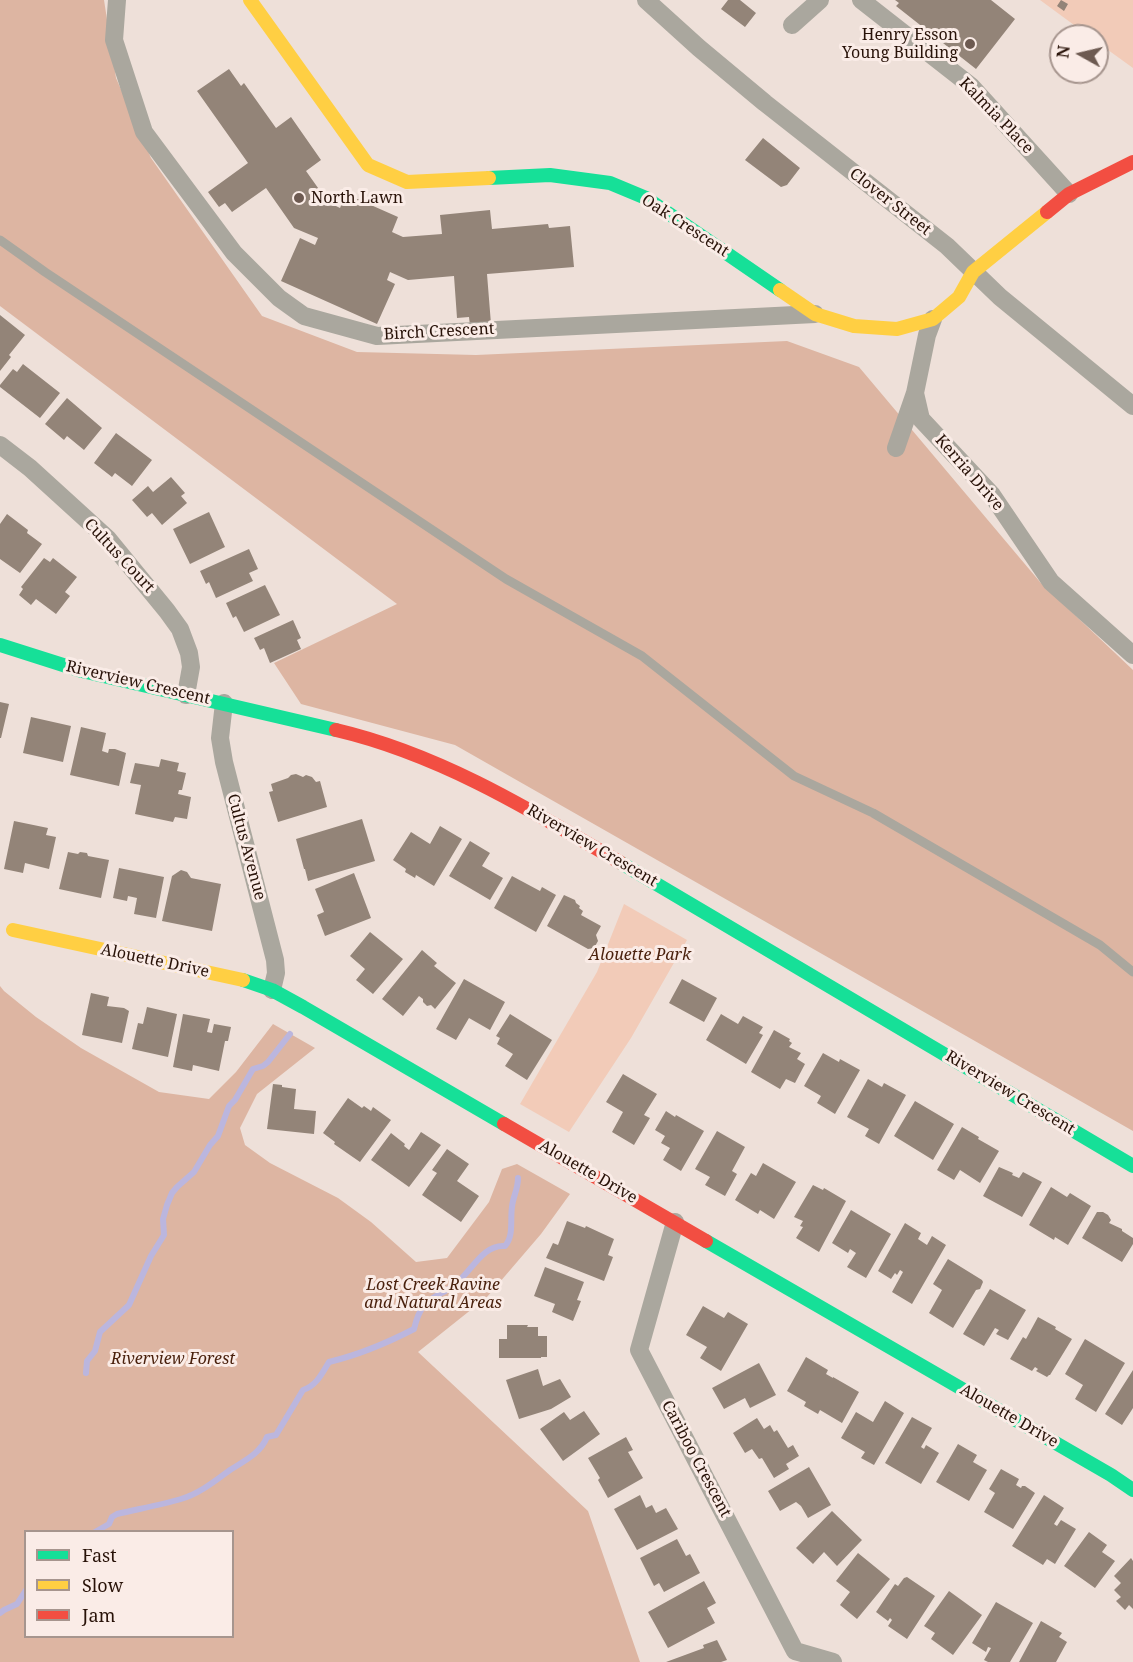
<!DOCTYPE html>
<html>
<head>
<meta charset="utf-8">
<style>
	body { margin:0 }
	#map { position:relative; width:1133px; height:1662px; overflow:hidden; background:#eee0d9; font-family:"Noto Serif",serif }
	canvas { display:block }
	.legend { position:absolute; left:24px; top:1530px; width:210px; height:108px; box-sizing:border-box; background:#faece7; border:2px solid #a6958e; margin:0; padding:8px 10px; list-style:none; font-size:18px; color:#281208 }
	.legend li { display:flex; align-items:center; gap:12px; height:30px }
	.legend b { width:30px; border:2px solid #a6958e }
	.north { position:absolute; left:1049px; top:24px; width:60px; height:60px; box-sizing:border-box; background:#faece7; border:2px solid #a6958e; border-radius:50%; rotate:278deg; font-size:16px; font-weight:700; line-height:24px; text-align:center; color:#281208 }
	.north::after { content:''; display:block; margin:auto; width:21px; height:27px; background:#6d5a51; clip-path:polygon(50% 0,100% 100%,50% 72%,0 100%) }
</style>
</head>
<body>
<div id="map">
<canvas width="1133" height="1662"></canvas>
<ul class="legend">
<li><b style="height:8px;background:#16e098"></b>Fast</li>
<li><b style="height:8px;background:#ffcf43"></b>Slow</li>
<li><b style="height:8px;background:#f24e42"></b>Jam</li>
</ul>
<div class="north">N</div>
</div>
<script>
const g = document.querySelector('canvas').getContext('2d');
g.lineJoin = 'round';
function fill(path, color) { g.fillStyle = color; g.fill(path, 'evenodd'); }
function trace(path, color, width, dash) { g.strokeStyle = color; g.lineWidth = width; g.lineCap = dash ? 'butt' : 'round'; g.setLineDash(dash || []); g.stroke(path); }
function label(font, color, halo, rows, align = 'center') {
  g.font = font + ' "Noto Serif",serif'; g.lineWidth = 6; g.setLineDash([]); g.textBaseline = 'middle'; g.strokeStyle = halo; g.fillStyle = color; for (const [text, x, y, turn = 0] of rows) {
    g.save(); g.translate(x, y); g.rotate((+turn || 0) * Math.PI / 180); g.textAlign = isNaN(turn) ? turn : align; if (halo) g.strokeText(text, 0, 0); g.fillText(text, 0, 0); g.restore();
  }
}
const green = new Path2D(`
	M1040,0H1133V68L1097,42V36H1089Z
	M624,904L687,940L631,1038L569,1132L520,1104L597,972Z`);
const forest = new Path2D(`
	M0,0H104L116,78L151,158L262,316L357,352L476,355L787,341L859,367L1040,582L1133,670V1131L455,745L301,704L274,663L397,604L0,306Z
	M0,986L4,991L36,1017L81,1048L159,1092L209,1099L236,1072L273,1024L315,1048L257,1094L240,1128L245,1145L270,1163L338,1198L371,1222L416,1262L447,1258L489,1202L502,1169L517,1164L570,1194L541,1234L487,1297L418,1352L588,1511L640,1662H0ZM26,1532H232V1636H26Z`);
const stream = new Path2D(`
	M86,1373L87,1361L95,1351L100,1332L129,1305L151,1256L164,1235L163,1219L167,1205L172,1193L177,1187L194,1172L210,1145L218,1136L229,1106L235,1100L253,1069L263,1066L268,1062L290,1034
	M95,1532L109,1524L112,1517L117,1514C138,1509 161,1505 181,1499C199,1494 215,1481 230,1470C244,1461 260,1454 267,1437L276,1435L303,1390C316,1386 322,1374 329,1362C358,1355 387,1343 414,1329C416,1321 418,1313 423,1307C433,1294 444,1294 454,1285C471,1273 482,1244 505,1246C514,1236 510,1220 512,1207C513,1196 518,1190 518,1178
	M0,1613L4,1610L17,1604L26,1590`);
const building = new Path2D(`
	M728,0H740L756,13L745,27L721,9Z
	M895,0H991L1015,19L976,69L896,6L899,3Z
	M1061,0L1068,4L1064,11L1057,6Z
	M229,69L241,86L244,83L276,128L291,117L321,160L306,171L328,202L340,208L346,194L398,217L392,232L403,237L442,234L440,215L490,210L492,229L548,224L549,228L570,226L574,267L487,274L491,324L470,326L469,317L457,318L454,276L408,280L390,272L387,280L395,284L377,324L281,281L300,238L315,245L318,238L294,228L266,188L232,212L225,203L219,207L208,192L248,163L197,91Z
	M763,138L800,168L787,185L781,187L745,160Z
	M0,315L25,335L9,355L11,357L0,371Z
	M23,364L60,393L40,418L0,387V385L13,369L17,372Z
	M67,398L102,428L84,450L67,436L64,440L45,424Z
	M116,433L152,460L132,486L115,473L112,477L94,463Z
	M171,477L185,493L181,496L187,503L162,525L152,513L147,517L132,500L148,486L153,492Z
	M209,512L225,547L190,564L173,529Z
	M7,514L28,530L27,533L42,544L20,573L0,559V524Z
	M249,549L258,569L249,573L253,581L216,598L209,582L206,584L200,571Z
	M44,558L50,562L53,558L77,577L65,592L70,596L56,614L36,599L31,605L19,595L23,589L21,587Z
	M265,585L280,615L244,632L236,616L233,618L226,603Z
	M293,620L301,638L297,640L301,649L270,663L264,648L260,650L254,638Z
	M0,702L9,704L1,738H0Z
	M31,717L71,726L63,762L23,753Z
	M81,727L106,733L102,751L108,753L109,749H115L126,753L119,786L70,775Z
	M161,759L179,763L177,771L186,773L182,790H179L178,794L191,797L187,819L175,817L173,822L135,814L141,785L130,783L135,763L159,767Z
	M296,774L303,777L306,775L312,777L316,782L320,781L327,807L278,822L269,792L273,791L271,784L288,778L291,775Z
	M362,819L375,861L308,881L305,869H304L296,839Z
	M14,821L48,828L46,835L56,837L49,869L25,863L23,873L4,869Z
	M440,826L462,839L434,886L416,875L415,878L405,872L406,869L393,860L411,832L430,844Z
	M470,841L490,853L482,866L503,878L490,900L449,876Z
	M68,852L78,854L80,852L87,853L88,856L109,860L101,898L59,889Z
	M119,868L164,877L156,918L134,914L137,898L128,896L127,901L113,898Z
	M181,870L187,872L191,878L221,884L212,931L162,921L172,876Z
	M354,873L371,918L325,936L317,915L324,912L315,889Z
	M512,876L540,891L542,887L556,895L536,932L494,908Z
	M564,895L575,900L576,903L580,906L579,908L583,911L581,915L601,926L596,935L598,941L594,948L588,949L547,926Z
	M370,932L403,959L373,994L356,980L365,969L350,956Z
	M422,950L437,963L434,966L456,983L435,1009L431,1005L427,1006L423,1002V999L419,996L403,1016L382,999Z
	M464,979L505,1002L490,1030L469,1018L456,1040L436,1029Z
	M682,979L717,998L704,1022L669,1003Z
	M91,993L109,997L107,1006L124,1008L129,1011L122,1043L82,1035Z
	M147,1007L177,1014L168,1057L132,1049L138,1023L143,1024Z
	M183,1014L210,1019L207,1032L212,1033L214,1024L231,1027L228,1041H225L219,1071L193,1065L192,1071L173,1067Z
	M510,1014L552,1040L527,1080L505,1066L513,1054L497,1044L500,1038L496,1036Z
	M721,1014L738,1024L743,1016L763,1027L759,1033L763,1035L746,1064L706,1040Z
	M774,1030L790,1039L789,1041L792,1043L789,1047L801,1053L797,1059L805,1064L795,1083L786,1079L780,1089L751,1072Z
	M823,1053L839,1062L840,1059L860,1070L835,1114L817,1103L821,1096L804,1086Z
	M623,1074L657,1094L644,1115L650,1118L634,1145L612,1132L623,1112L606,1102Z
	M868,1079L882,1087L884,1083L906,1095L879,1144L865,1136L869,1129L847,1117Z
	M273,1084L282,1085V1087L296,1089L294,1109L316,1111L314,1134L267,1129Z
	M348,1098L362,1108L364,1106L371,1111L373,1107L391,1120L360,1162L334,1144L335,1142L323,1133Z
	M915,1101L954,1124L933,1160L894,1136Z
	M666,1111L675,1117L676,1115L704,1131L681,1171L663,1160L670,1148L661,1143L665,1136L655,1130Z
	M962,1127L979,1137L978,1139L999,1151L980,1183L960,1170L954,1180L937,1170Z
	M717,1131L745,1147L732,1171L737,1174L725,1196L705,1185L710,1177L695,1169Z
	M421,1132L441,1145L409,1187L371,1160L391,1133L405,1144L404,1146L409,1150Z
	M447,1149L469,1164L457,1181L479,1196L461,1222L422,1195L437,1173L432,1170Z
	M763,1163L796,1182L774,1219L760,1210L758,1214L735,1200L751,1173L756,1176Z
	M999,1167L1013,1173L1012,1175L1019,1178L1023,1172L1042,1182L1022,1217L983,1196Z
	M813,1185L823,1190L824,1188L846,1201L819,1252L796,1238L803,1227L800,1226L803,1221L794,1217Z
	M1051,1187L1067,1197L1070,1193L1091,1206L1068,1245L1055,1237L1054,1240L1029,1225Z
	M851,1210L891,1234L866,1278L847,1267L856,1253L850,1249L848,1253L832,1243Z
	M1097,1212H1103L1108,1215L1111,1220L1109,1223L1122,1229V1231L1133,1238V1244L1122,1262L1082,1238Z
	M567,1221L585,1228L586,1226L614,1239L608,1255L613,1257L604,1281L546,1258L553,1243L558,1245Z
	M905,1223L921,1233L918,1239L927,1245L932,1236L946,1245L912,1304L892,1292L903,1272L900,1270L897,1275L895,1273L891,1279L878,1271Z
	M948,1259L982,1280L983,1282L980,1289L976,1290L953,1328L929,1313L942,1290L933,1284Z
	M545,1267L584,1282L577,1300L581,1301L573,1321L552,1312L555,1304L534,1296Z
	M990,1289L1026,1310L1008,1340L996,1334L999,1330L995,1328L984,1346L963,1334Z
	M703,1306L724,1318L728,1312L748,1324L721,1371L700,1358L707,1347L686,1335Z
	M1038,1317L1056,1327L1055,1329L1072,1339L1050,1375H1049L1047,1377L1036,1371L1038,1369L1035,1367L1032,1371L1010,1359L1023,1337L1026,1339Z
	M507,1325H528L527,1327H538V1336H547V1357H541V1358H499V1339H507Z
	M1085,1339L1125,1363L1096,1412L1075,1399L1083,1385L1065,1374Z
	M806,1357L828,1370L826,1374L833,1378V1377L859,1392L842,1423L820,1410L818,1414L804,1406L806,1402L787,1391Z
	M759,1363L776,1395L750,1408L745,1398L724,1409L712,1388Z
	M538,1369L543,1386L560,1379L571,1397L551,1409L519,1419L506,1380Z
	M1133,1370V1408L1122,1425L1105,1414Z
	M885,1401L904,1413L874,1465L861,1458L865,1452L841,1438L856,1412L873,1422Z
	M584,1411L600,1434L563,1461L540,1429L564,1412L570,1420Z
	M912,1417L932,1428L921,1447L924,1449L926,1445L939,1453L921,1484L885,1463Z
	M757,1418L764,1429L770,1425L774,1432L777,1430L788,1448L793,1445L799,1456L786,1464L789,1469L774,1478L762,1458L759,1459L752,1449L745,1453L733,1433Z
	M626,1437L633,1450L628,1452L643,1478L608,1498L598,1480L600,1478L588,1458Z
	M958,1444L977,1455L973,1462L987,1470L969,1501L936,1482Z
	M809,1467L831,1505L808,1518L801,1506L796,1502L780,1511L768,1491Z
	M1001,1469L1019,1479L1016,1485L1021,1488L1022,1486H1025L1035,1493L1013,1529L984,1512L995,1493L989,1489Z
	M640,1495L646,1508L652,1505L656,1513L666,1508L678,1529L637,1550L614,1509Z
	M1044,1495L1064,1508L1054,1524L1057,1526L1061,1520L1076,1529L1055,1564L1047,1559L1043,1565L1012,1546Z
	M832,1511L862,1540L837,1566L824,1552L813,1564L796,1548Z
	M1089,1532L1107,1545L1102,1552L1115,1561L1095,1588L1064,1566Z
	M677,1539L686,1556L690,1554L700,1573L664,1592L659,1583L654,1586L640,1558Z
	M858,1553L890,1579L857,1619L840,1605L850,1592L836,1581Z
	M1131,1558L1133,1561V1609L1129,1605L1125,1610L1116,1601L1121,1597L1114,1590L1121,1583L1114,1576Z
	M907,1577L935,1596L907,1639L888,1626L892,1620L890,1618L888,1621L876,1612L895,1584L898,1586L904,1578Z
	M704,1581L716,1603L707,1608L715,1623L668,1648L648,1612Z
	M949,1591L982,1615L953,1655L931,1639L935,1633L924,1626Z
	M996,1602L1033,1623L1010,1662H988L984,1660L991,1648L988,1647L986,1652L972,1643Z
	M1041,1621L1062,1633L1059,1637L1067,1642L1056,1662H1019Z
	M717,1640L727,1660L721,1662H666L704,1648L703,1645Z`);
const lane = new Path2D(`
	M0,240L45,272L506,579L642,656L794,776L873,813L1100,945L1133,972`);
const street = new Path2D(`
	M117,0L114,40L144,132L234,253L279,298L304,316L377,336L815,314
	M646,0L699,48L765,103L947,246L1000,297L1133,406
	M861,0L971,86L1069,194
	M792,25L820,0
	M933,319L927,335L915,393L921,419L992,495L1051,582L1133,655
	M0,445L30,468L108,539L167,611L180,629L189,653L191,667L186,695
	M896,448L915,393
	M224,703L220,738L224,762L275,960L276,973L272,990
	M675,1222L639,1350L795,1651L833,1662`);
const fast = new Path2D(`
	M489,178L550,175L610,183L646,198L780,290
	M0,645L82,671L336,730
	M621,863L1133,1166
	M243,980L272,990L303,1007L504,1124
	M706,1241L1111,1475L1133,1490`);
const slow = new Path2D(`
	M250,0L368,165L407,182L489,178
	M780,290L815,314L854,326L897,329L933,319L959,297L973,272L1047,212
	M13,930L243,980`);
const jam = new Path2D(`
	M1047,212L1069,194L1133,162
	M336,730C439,754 531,810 621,863
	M504,1124L706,1241`);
const markers = [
	[970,44,6,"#6d5a51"],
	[299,198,6,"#6d5a51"]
];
const poiNames = [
	["Henry Esson",958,35],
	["Young Building",958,53],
	["North Lawn",311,198,"left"]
];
const streetNames = [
	["Kalmia Place",996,116,46],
	["Clover Street",890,202,38],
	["Oak Crescent",685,226,33],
	["Birch Crescent",439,332,-3],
	["Kerria Drive",969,473,49],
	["Cultus Court",119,556,47],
	["Riverview Crescent",138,683,13],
	["Riverview Crescent",592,846,30],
	["Cultus Avenue",246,847,75],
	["Alouette Drive",155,961,12],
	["Riverview Crescent",1010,1093,31],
	["Alouette Drive",588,1172,30],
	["Alouette Drive",1009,1416,30],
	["Cariboo Crescent",696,1459,62]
];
const parkNames = [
	["Alouette Park",640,955],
	["Lost Creek Ravine",433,1285],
	["and Natural Areas",433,1303],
	["Riverview Forest",173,1359]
];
fill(green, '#f2cbb8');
fill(forest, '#ddb5a2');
trace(stream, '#bbb6de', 6);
fill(building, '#938478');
trace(lane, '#aaa79e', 9);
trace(street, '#aaa79e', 18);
trace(fast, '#16e098', 14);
trace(slow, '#ffcf43', 14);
trace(jam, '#f24e42', 14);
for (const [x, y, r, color] of markers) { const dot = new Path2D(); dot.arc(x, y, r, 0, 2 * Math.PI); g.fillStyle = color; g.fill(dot); trace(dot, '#faece7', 2); }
label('16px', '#281208', '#faece7', poiNames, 'right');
label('16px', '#281208', '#faece7', streetNames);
label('italic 16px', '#4a210d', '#faece7', parkNames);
</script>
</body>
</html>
